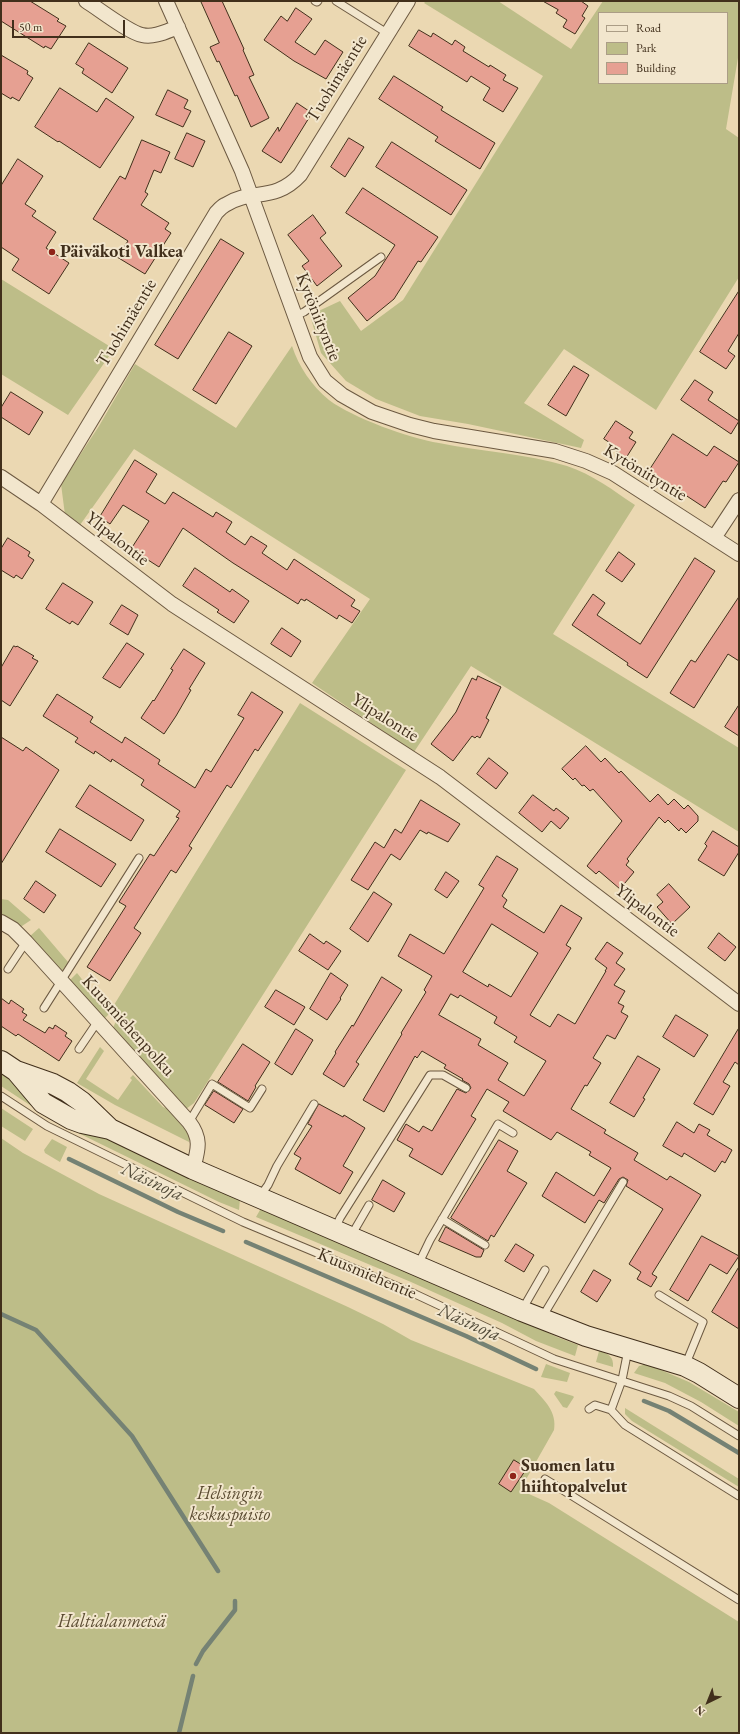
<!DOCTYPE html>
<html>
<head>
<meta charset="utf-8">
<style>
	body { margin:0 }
	#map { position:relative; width:740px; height:1734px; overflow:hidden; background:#ebd8b2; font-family:"EB Garamond",serif }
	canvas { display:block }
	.frame { position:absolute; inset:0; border:2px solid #412f1b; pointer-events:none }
	.legend { position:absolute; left:598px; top:12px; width:130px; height:72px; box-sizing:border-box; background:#f2e6cd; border:1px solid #ab9d86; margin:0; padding:5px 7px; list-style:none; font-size:12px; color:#412f1b }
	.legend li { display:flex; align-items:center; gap:8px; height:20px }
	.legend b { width:20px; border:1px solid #ab9d86 }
	.north { position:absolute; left:688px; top:1682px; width:40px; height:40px; -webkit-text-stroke:3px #f2e6cd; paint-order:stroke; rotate:223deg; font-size:11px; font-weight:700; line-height:16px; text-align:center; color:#412f1b }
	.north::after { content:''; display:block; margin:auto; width:14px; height:18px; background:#412f1b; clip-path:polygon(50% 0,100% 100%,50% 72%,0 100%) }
	.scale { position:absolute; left:12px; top:20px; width:113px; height:18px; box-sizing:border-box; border:2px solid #412f1b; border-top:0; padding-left:5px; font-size:12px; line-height:14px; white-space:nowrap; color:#412f1b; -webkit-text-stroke:3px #f2e6cd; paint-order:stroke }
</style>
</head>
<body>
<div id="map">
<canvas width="740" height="1734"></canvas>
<div class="frame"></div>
<ul class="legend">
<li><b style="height:5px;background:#f2e6cd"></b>Road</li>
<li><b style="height:11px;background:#bdbd88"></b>Park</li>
<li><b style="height:11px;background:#e6a092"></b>Building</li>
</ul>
<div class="north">N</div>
<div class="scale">50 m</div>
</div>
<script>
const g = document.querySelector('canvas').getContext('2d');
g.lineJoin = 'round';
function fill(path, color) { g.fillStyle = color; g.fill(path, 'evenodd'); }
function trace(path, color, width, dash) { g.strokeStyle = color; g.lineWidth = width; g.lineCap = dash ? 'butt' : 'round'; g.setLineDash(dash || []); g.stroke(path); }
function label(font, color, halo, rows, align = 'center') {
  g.font = font + ' "EB Garamond",serif'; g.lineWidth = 4; g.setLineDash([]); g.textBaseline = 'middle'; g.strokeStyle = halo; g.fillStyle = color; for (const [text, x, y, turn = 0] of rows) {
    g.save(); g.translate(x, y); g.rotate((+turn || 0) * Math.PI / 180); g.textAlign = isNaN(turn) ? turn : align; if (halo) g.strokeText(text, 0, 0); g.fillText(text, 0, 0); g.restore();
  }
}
const green = new Path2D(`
	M426,1H498L571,49L603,1H739V52L726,129L739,138V277L656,410L564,349L524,403L584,440L581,448L468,424L420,416L376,399L346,381L321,353L310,315L340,301L361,331L403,300L543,76L424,3ZM599,13H727V83H599Z
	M1,279L114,349L68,415L1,374Z
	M292,346C299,367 311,385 329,400C353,418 409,438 439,443C481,452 525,453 567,466C592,474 614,491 635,505L553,634L739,748V832L471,666L414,752L312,683L370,599L134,449L80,525L65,515L61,484L99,426L135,364L236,428Z
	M300,703L406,770L194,1103L186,1109L113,1028L116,1021L109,1014L105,1018L69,981L77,973L109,1013Z
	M1,899L8,900L31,920L19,928L1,917Z
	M39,928L68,962L62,971L29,937Z
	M100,1047L104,1051L86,1079L118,1100L132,1080L130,1078L133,1075L163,1107L171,1110L189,1132V1142L115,1105L77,1083Z
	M1,1071L12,1080L45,1115L1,1086Z
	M1,1108L33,1129L25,1141L1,1126Z
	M62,1120L109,1139L240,1199L239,1210L219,1202L60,1124Z
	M1,1138L23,1153L99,1194L348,1307L383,1324L411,1340L534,1389C545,1401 557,1412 554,1430L520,1490L549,1503L739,1622V1733H1Z
	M52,1139L67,1147L60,1162L45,1153L44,1150Z
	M263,1208L511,1315L557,1337L578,1345L575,1356L536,1341L502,1323L411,1282L256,1217L260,1210Z
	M599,1351C608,1353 614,1357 613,1367L596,1362Z
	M546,1364L570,1373L567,1382L541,1377Z
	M647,1364L689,1382L739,1412V1426L701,1402L665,1383L634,1373L639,1366Z
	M556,1391L573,1396L574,1397L567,1408L563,1407L554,1394Z
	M625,1408L739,1479V1487L632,1421L625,1414Z`);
const stream = new Path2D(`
	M69,1159L178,1212L223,1231
	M246,1242L466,1336L536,1369
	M1,1314L36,1330L132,1436L218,1571
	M644,1401L669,1411L739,1453
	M196,1664L203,1651L235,1610V1601
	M179,1733L193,1676`);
const building = new Path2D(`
	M1,1H30L59,19L57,21L66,26L51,49L45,46L44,48L1,21Z
	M201,1H222L244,49L243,50L254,75L249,77L269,118L251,127L237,95L235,96L219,61L217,62L210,47L219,43Z
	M543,1H581L588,6L582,16L585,18L575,34L563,27L567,20L556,13L558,10Z
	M296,8L312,19L295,42L315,55L325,40L343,52L326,79L294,61L264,40L281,16L287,21Z
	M419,30L431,37L433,33L452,45L455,40L465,47L463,51L489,67L490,65L506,75L503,80L518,88L503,112L483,100L490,88L471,76L467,82L409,46Z
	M89,43L128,68L112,93L82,73L84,69L76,64Z
	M1,55L28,71L27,74L33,78L19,101L12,97L11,99L1,93Z
	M394,76L443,107L441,110L495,143L480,169L435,141L438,137L379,99Z
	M60,88L97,112L106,98L134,117L100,168L59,141L58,142L35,127Z
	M168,90L188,100L184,108L191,111L183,127L156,115Z
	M297,103L312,113L281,163L262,151L278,127L279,131Z
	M187,133L205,141L193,167L175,159Z
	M349,138L364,147L345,177L331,167Z
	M142,140L170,152L161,173L154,170L145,192L148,194L141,205L169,223L165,229L171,233L145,274L117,257L128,241L93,219L120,176L125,179Z
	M392,142L467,190L451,215L376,167Z
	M18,159L43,176L25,204L36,211L32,216L56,232L46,248L69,263L49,294L12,270L19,259L1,247V186Z
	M363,188L438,237L421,262L418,261L394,299L367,321L348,298L375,276L395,245L346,213Z
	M313,215L326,233L320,238L342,266L317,286L302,266L309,261L288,235Z
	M221,239L244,253L178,359L155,345Z
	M739,291V333L728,351L735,356L726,369L700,352Z
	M229,332L252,346L216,404L193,390Z
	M574,366L589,375L566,416L548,405Z
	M695,380L713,392L708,400L739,421L731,434L681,400Z
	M11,392L43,412L29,435L1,417V408Z
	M616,421L633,432L629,438L636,442L626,458L616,451L618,448L604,439Z
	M673,434L707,456L714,446L739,462L726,482L723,481L705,508L649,471Z
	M135,460L157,474L146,492L165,504L173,492L213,517L216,512L232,522L226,532L245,545L251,536L267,546L262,553L287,570L294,559L355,600L351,606L360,611L352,623L339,615L337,619L306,599L305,601L301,599L298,604L233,563L183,528L159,567L131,549L149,521L123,505L110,524L100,517Z
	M8,538L30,552L28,556L34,560L22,579L16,575L14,578L1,570V549Z
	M619,552L635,564L622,582L606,571Z
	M695,558L715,571L647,678L627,665L628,663L572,625L593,594L605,603L597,615L640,644Z
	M195,568L230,592L232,589L249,601L234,623L217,612L219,610L183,586Z
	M63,583L93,602L78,625L72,621L70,624L46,609Z
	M739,597V661L728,654L694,708L670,693L691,660L695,662Z
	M122,605L138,615L128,635L110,624Z
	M282,628L301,641L291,657L271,644Z
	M127,643L144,654L120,688L103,678Z
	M14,646L16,647L17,646L34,656L32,658L38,661L10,706L1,700V668Z
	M184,649L205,663L189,689L191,690L176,716L164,734L141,718L153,700L154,701L173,670L171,669Z
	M478,676L501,687L486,718L489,720L480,738L477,736L475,738L472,736L453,761L431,744L456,712L472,678L476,680Z
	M252,692L283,712L258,751L255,749L231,788L227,785L189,846L192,848L176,873L171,870L134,928L141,933L110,981L87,967L126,906L119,902L150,854L154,856L179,818L176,817L180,811L141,785L144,780L112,759L111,762L95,751L94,754L75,742L78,738L43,716L57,694L93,717L90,722L122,743L125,737L160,760L158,764L195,788L206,769L211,772L244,718L238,715Z
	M739,705V736L725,727Z
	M1,737L23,751L26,747L59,770L1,864Z
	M586,746L601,762L605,758L619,773L621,771L650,802L658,794L668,805L674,799L684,809L688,805L698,816V821L686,833L681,828L679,831L668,820L665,823L659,817L627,859L629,861L626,865L634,872L620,889L599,871L596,874L587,866L622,821L593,789L590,791L584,785L582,786L575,778L573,780L562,769Z
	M489,758L508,773L496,789L477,774Z
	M90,785L144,820L131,841L76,807Z
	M533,795L554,811L556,808L569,818L560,829L551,821L542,832L519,813Z
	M421,800L460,824L448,842L428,832L427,834L420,830L400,860L391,854L368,890L351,880L375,842L384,848L395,829L401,833Z
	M60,829L116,864L101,887L46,852Z
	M713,831L739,847V852L724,876L698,860L707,846L705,844Z
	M497,856L518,869L502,896L507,900L503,907L544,933L561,905L582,918L566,945L571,948L530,1015L550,1027L558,1014L575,1024L606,971H605L607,968L595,959L607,942L623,953L616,963L625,969L614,985L625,991L618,1003L624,1006L621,1012L628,1016L615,1039L607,1035L593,1058L601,1063L587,1086L585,1085L571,1109L606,1130L604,1133L638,1153L634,1160L667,1180L670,1176L701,1195L652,1274L657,1277L651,1287L637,1279L641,1272L629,1264L663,1209L626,1186L628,1180L623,1177L619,1179L604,1203L599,1200L585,1223L542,1196L556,1172L594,1196L611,1168L589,1155L591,1152L557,1132L551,1140L503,1111L509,1102L487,1089L471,1116L476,1119L442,1175L409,1156L413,1149L397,1140L406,1124L419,1132L423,1126L432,1131L457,1089L466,1093L471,1088L469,1084L462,1080L463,1079L444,1068L446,1065L422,1051L417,1058L415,1056L384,1112L363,1100L402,1034L401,1033L426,992L424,990L432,976L398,956L410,934L444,954L484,888L479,885ZM492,924L538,953L511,997L489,984L488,987L463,972ZM451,994L458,998L460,995L497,1017L494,1023L517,1037L514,1042L546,1061L524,1096L498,1080L508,1063L478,1045L481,1039L439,1015Z
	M446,872L459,881L447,898L435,890Z
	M36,881L56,895L44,913L24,899Z
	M669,884L690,907L672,924L657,907L663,902L657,895Z
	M374,892L392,904L368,942L350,929Z
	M719,933L736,947L725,961L708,948Z
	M310,934L324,944L326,941L341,951L328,970L299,951Z
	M331,973L348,985L340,998L341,999L327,1020L310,1009Z
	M382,977L402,990L356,1062L359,1064L344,1087L323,1074L336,1053L335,1052L352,1025L353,1026Z
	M276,990L305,1007L294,1025L265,1007Z
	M1,998L9,1004L11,1000L24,1009L22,1012L27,1015L23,1020L45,1033L49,1027L53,1029L55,1025L67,1033L65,1036L72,1041L59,1061L18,1034L16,1036L1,1026Z
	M676,1015L708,1035L694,1057L663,1037Z
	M739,1028V1065L735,1062L723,1082L730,1086L713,1115L694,1104Z
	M296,1029L313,1040L292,1075L275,1064Z
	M243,1044L270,1062L255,1086L256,1087L248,1101L218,1082Z
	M638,1056L660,1069L643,1098L645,1099L634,1117L610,1103Z
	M214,1091L243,1109L234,1123L205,1105Z
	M319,1104L343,1117L344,1115L365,1128L343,1166L353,1172L340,1194L295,1169L301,1158L294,1154L312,1126L308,1124Z
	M677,1122L694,1133L699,1124L710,1130L707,1135L732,1150L725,1163L722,1161L715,1172L684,1153L682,1157L663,1146Z
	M499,1140L518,1151L507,1171L527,1183L494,1237L491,1235L488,1241L451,1218Z
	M383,1180L405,1193L394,1212L372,1200Z
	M446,1227L484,1250L481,1257H476L439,1241Z
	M702,1236L739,1256L727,1274L710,1264L688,1301L670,1290Z
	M516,1244L534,1255L524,1272L505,1261Z
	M739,1267V1329L712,1312Z
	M594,1270L611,1280L597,1302L581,1292Z
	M514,1460L527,1468L511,1492L499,1484Z`);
const lane = new Path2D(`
	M315,1L317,2L318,1
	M336,1L387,33
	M295,316L304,312L381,257
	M8,969L26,942
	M44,1008L139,858
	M79,1049L98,1021
	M1,1096L47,1126L243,1222L415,1294L554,1359L669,1396L691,1406L739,1436
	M189,1122L212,1084L250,1108L262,1089
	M260,1196L268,1185L277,1166L314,1104
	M442,1219L485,1245
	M335,1229L340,1218L430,1075H443L466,1088
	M351,1236L369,1205
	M418,1265L430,1240L498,1124L513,1133
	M659,1295L703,1322L685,1366
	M522,1310L545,1270
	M543,1319L546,1311L623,1182
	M589,1409L595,1405L611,1410L625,1425L739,1496
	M611,1410L622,1380L628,1350
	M545,1479L739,1600`);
const street = new Path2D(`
	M86,1C99,9 128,32 142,35C154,38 167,31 178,27
	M166,1L242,171L310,357L325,381L342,395L372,412L410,425L434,431L555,451L586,461L613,473L739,554
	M1,477L41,504L172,604L440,777L739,1004
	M41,504L216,213C218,211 221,207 225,205C251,188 274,203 300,175L408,1
	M714,538L739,500
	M1,922L13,929L26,942L189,1122C202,1139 198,1150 193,1169`);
const secondary = new Path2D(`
	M1,1061L16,1071L53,1084L68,1092L82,1102L110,1129
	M16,1071L43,1103L71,1119L82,1123L110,1129L193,1169L522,1311L586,1336L685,1366L699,1373L739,1398`);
const markers = [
	[52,252,4,"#8f2418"],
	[513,1476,4,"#8f2418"]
];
const streetNames = [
	["Tuohimäentie",337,79,-58],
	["Kytöniityntie",318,317,68],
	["Tuohimäentie",127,323,-59],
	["Kytöniityntie",645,473,31],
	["Ylipalontie",117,539,38],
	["Ylipalontie",385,718,32],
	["Ylipalontie",647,911,37],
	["Kuusmiehenpolku",128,1026,48],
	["Kuusmiehentie",367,1274,23]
];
const poiNames = [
	["Päiväkoti Valkea",60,252],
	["Suomen latu",521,1466],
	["hiihtopalvelut",521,1487]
];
const parkNames = [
	["Helsingin",230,1494],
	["keskuspuisto",230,1515],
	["Haltialanmetsä",112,1622]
];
const waterNames = [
	["Näsinoja",152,1182,25],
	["Näsinoja",469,1323,24]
];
fill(green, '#bdbd88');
trace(stream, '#758274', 4.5);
fill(building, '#e6a092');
trace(building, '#412f1b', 1);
trace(lane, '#6c5941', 9);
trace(street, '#6c5941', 16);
trace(secondary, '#412f1b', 22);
trace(lane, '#f2e6cd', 7);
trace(street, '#f2e6cd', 14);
trace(secondary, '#f2e6cd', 20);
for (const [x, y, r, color] of markers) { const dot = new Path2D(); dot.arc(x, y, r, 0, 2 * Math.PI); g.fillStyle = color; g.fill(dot); trace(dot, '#f2e6cd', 1.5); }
label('18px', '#412f1b', '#f2e6cd', streetNames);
label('bold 18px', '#412f1b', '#f2e6cd', poiNames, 'left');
label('italic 18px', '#5a4b31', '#f2e6cd', parkNames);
label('italic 19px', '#524b39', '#f2e6cd', waterNames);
</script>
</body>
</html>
